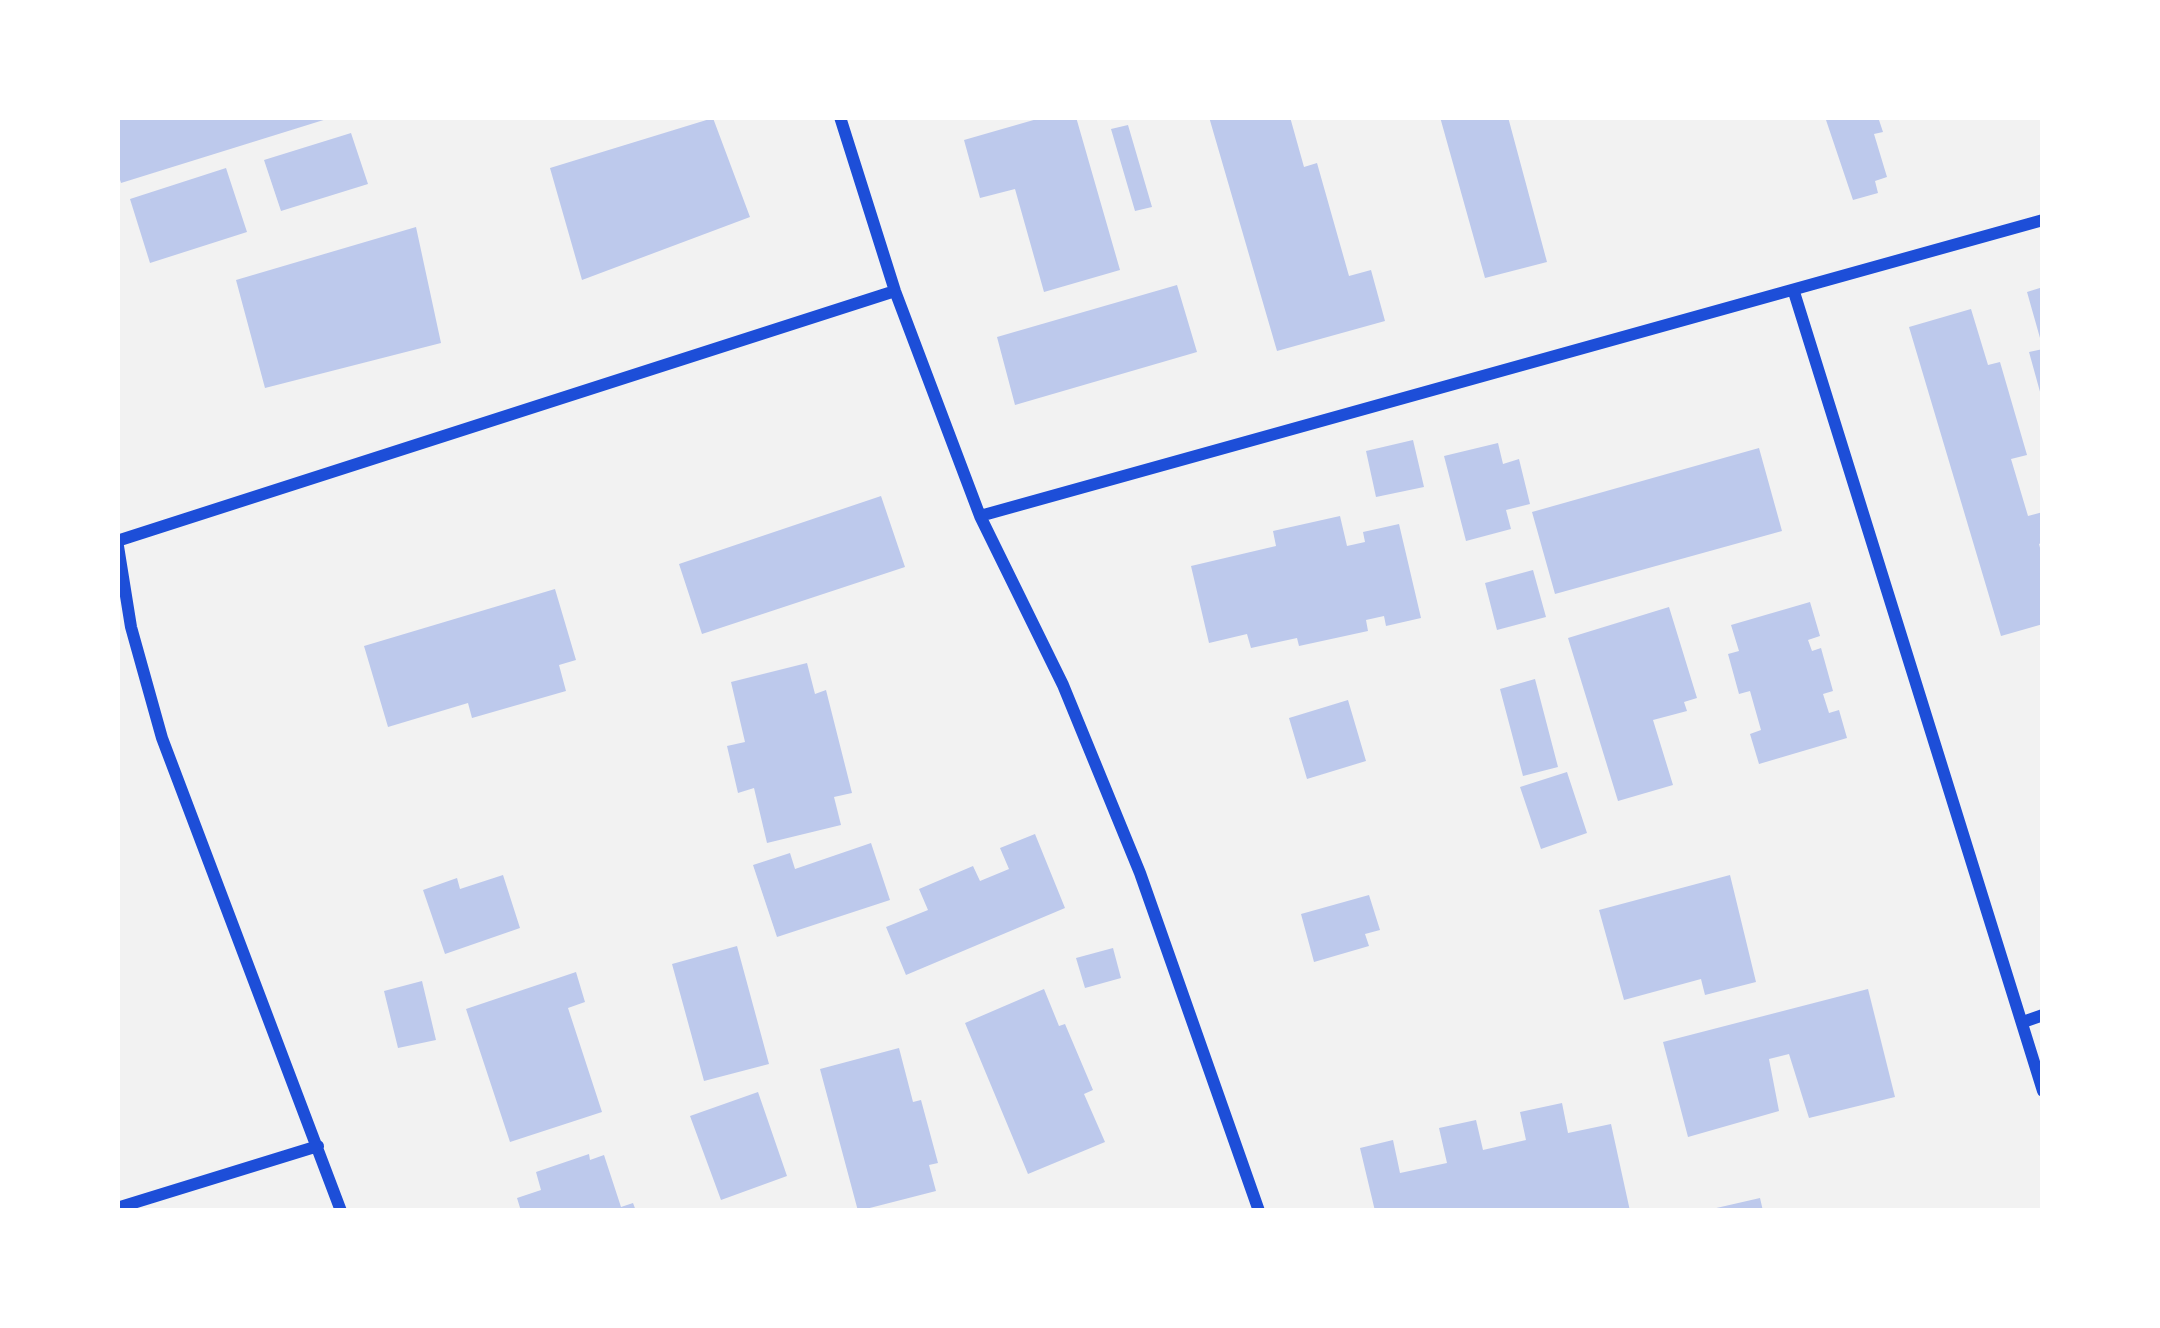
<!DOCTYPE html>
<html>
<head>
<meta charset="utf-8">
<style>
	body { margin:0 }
	#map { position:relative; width:2160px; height:1328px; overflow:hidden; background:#f2f2f2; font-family:"Roboto Condensed",sans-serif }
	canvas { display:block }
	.frame { position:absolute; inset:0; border:120px solid #fff; pointer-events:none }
</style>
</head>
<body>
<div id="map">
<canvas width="2160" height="1328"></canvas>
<div class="frame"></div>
</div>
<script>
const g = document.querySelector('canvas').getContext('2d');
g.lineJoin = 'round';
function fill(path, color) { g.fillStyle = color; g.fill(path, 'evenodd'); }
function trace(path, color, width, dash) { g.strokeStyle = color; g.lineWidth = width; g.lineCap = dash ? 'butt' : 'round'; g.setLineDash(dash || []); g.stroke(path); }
const building = new Path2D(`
	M117,117H330V118L121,183L117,170Z
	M1044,117H1076L1120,270L1044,292L1015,189L980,198L964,140Z
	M1209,117H1290L1304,167L1317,163L1349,276L1371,270L1385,321L1277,351Z
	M1440,117H1508L1547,262L1485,278Z
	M1825,117H1878L1883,132L1874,134L1887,177L1875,181L1878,193L1853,200Z
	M713,118L750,217L582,280L550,168Z
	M1128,125L1152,207L1135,211L1111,129Z
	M351,133L368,184L281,211L264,160Z
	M226,168L247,232L150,263L130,199Z
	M416,227L441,343L265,388L236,280Z
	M1177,285L1197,352L1015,405L997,337Z
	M2043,287V345H2042L2027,292Z
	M1971,309L1988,365L2000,362L2027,455L2011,459L2028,516L2043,512V542L2039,544L2043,559V624L2001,636L1909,327Z
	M2043,349V399H2042L2029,352Z
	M1413,440L1424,487L1376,497L1366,451Z
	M1498,443L1503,464L1519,459L1530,504L1506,510L1511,529L1466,541L1444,456Z
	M1759,448L1782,531L1555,594L1532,512Z
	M881,496L905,567L702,634L679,564Z
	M1340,516L1347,546L1365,542L1363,532L1399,524L1421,618L1386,626L1384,616L1366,620L1368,631L1299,646L1297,638L1251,648L1247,634L1209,643L1191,566L1276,546L1273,531Z
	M1533,570L1546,617L1497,630L1485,583Z
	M555,589L576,660L559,665L566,691L472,718L468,703L388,727L364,646Z
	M1810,602L1820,636L1808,640L1812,651L1821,648L1833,691L1823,694L1829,713L1839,710L1847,738L1759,764L1750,734L1761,730L1750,691L1739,694L1728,654L1739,651L1731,625Z
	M1669,607L1697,698L1684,702L1687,711L1653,720L1673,785L1618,801L1568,638Z
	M807,663L815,694L826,690L852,793L834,797L841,825L767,843L754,788L738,793L727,746L745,742L731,682Z
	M1535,679L1558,767L1523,776L1500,689Z
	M1348,700L1366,761L1307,779L1289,718Z
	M1567,772L1587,833L1541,849L1520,787Z
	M1035,834L1065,908L906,975L886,927L928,910L919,889L973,866L980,881L1009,869L1000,848Z
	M871,843L890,900L777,937L753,865L790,853L795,869Z
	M503,875L520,928L445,954L423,890L457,878L460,889Z
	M1730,875L1756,982L1705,995L1701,979L1624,1000L1599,910Z
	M1369,895L1380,930L1365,934L1369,946L1314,962L1301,914Z
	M737,946L769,1064L704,1081L672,964Z
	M1113,948L1121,978L1085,988L1076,958Z
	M576,972L585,1002L568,1008L602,1112L510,1142L466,1009Z
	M422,981L436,1040L398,1048L384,991Z
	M1044,989L1059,1026L1065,1024L1093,1090L1084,1094L1105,1142L1028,1174L965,1023Z
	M1868,989L1895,1097L1809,1118L1789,1054L1769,1059L1779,1111L1688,1137L1663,1042Z
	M899,1048L913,1102L921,1100L938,1163L929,1165L936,1191L858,1211L820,1069Z
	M758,1092L787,1176L721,1200L690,1116Z
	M1562,1103L1568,1133L1611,1124L1630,1211H1375L1360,1148L1393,1140L1400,1173L1447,1163L1439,1128L1476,1120L1483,1150L1526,1140L1520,1112Z
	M589,1154L590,1160L604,1155L621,1207L633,1203L636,1211H521L517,1198L541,1190L536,1172Z
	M1760,1198L1763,1211H1712V1209Z`);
const minor = new Path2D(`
	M840,117L895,291L980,516L2043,220
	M1794,292L2043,1091
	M980,516L1063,685L1140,873L1259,1211
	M117,540L131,627L162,738L341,1211
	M117,541L895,291
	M2023,1022L2043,1015
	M117,1208L318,1146`);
fill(building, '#bdc9ec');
trace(minor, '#1d4ed8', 12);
</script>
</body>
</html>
